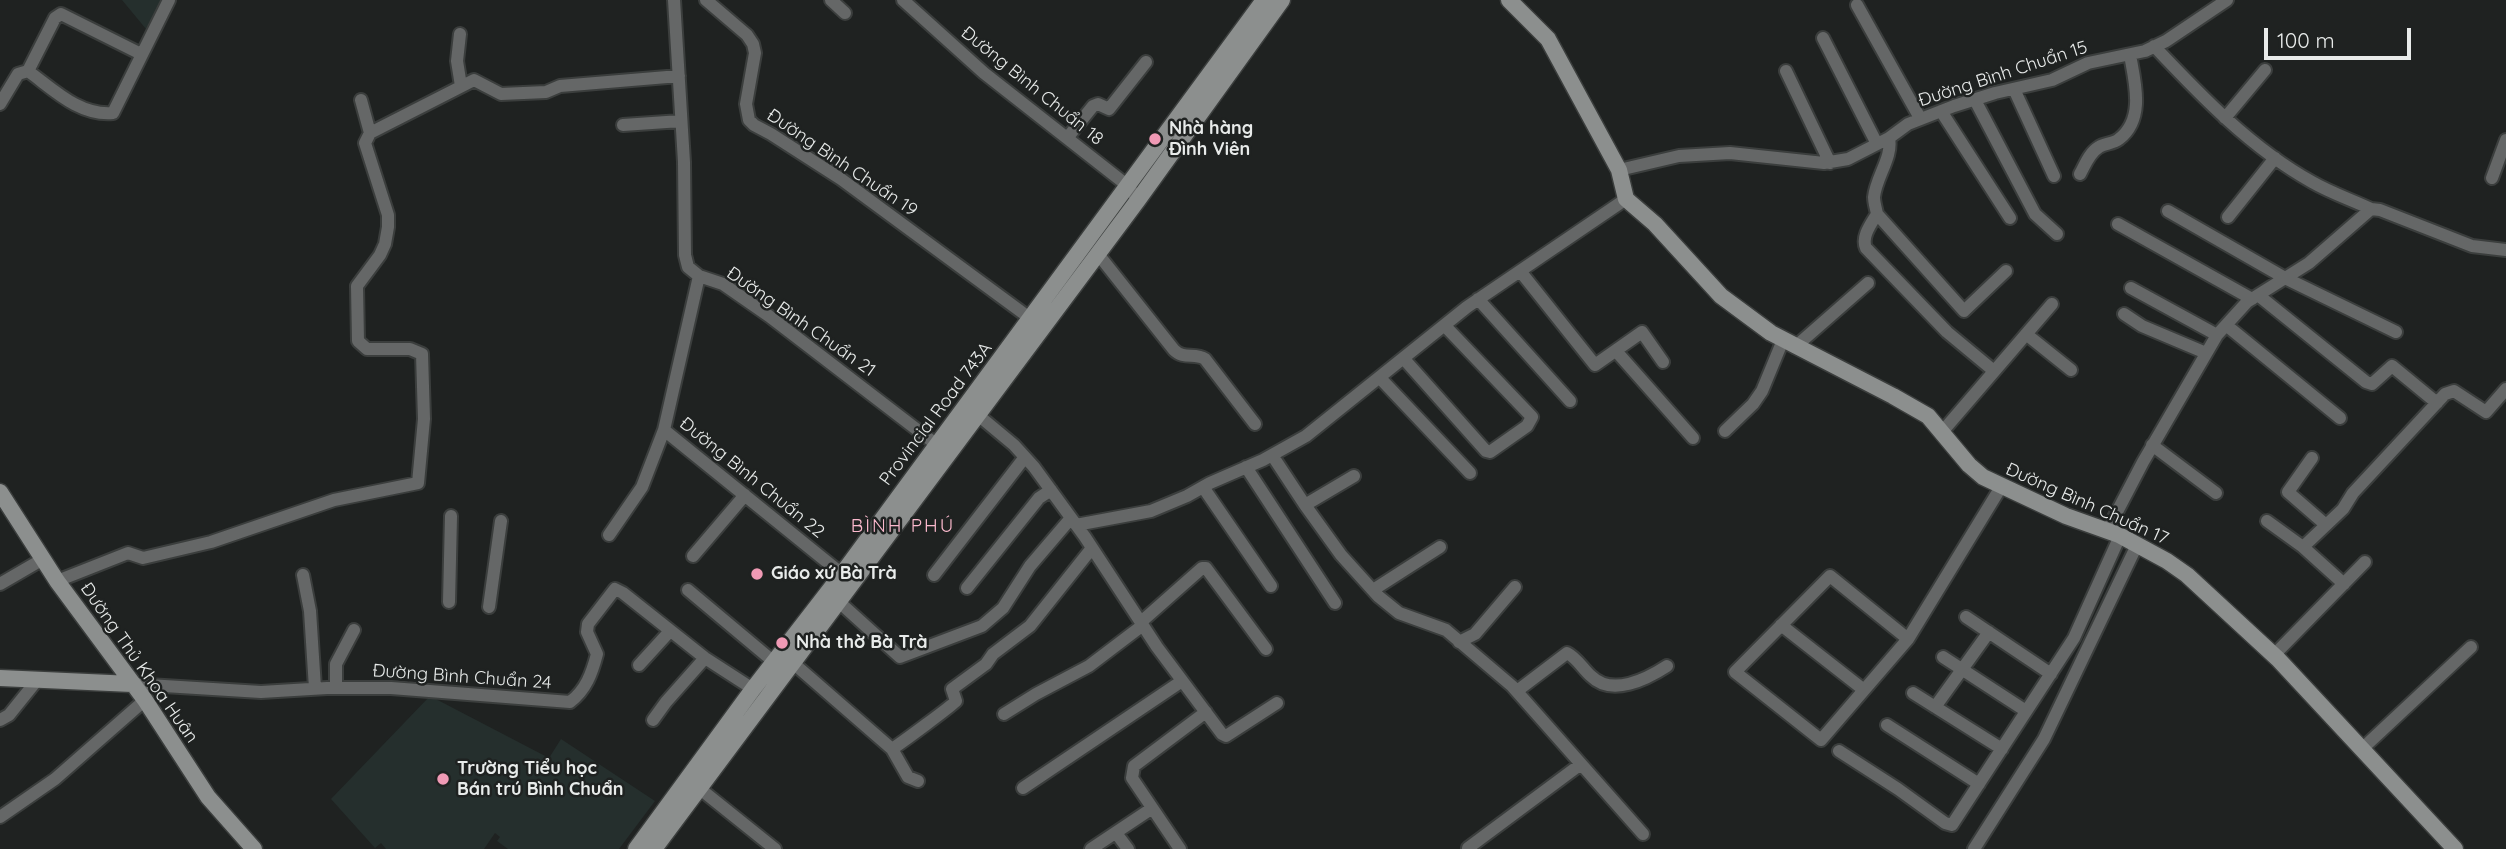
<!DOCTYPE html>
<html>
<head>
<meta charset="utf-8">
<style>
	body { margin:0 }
	#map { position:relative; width:2506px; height:849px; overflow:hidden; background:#1f2221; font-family:Quicksand,sans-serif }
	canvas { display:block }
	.scale { position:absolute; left:2264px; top:28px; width:147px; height:32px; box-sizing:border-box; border:4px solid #e8ebea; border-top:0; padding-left:9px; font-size:21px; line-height:24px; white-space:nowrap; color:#e8ebea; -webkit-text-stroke:5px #1f2221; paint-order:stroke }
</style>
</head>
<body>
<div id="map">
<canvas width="2506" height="849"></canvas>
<div class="scale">100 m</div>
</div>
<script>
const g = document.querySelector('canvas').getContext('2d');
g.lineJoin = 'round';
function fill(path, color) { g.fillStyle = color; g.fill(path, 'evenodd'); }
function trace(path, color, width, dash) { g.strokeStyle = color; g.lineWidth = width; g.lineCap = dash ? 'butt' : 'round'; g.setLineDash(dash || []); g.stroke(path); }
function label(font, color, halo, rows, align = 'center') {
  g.font = font + ' Quicksand,sans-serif'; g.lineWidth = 5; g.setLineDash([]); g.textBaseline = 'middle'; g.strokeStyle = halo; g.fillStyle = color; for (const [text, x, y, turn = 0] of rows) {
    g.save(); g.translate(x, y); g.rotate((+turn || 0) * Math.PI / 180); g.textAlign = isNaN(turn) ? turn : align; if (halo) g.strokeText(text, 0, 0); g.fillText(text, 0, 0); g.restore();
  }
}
const built = new Path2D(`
	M122,0H162L146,29Z
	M430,696L549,758L561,739L655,801L619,849H508L497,841L500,837L495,833L484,849H386L381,843L375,848L331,799Z`);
const street = new Path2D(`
	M674,0L684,162L685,255L688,267L699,276L723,284L769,316L937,445
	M706,0L747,35L753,44L755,53L746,104L749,120L754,125L771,134L841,179L1031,319
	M831,0L845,13
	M903,0L984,73L1128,186L1138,200
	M1857,5L1920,118
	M460,34L457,61L461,86
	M1823,38L1877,144
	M2154,46C2202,97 2251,148 2312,182C2331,193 2352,200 2371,209
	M28,71L55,18L61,14L141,54
	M1786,71L1830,163
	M2014,89L2054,176
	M361,100L370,133
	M1975,100L2035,214L2057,234
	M0,104L18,74L28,71C53,89 79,116 113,113L169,0
	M1941,111L2010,218
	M2225,118L2265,70
	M623,125L681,121
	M1068,137L1093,106L1098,104L1109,109L1146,62
	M1889,138C1893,157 1876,177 1874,197C1874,203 1876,208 1877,214L1964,311L2006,271
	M1619,170L1679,156L1730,153L1824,163L1848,159L1889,138L1908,124L1954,106L1995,93L2052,80L2088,63L2145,51L2166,41L2227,0
	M2080,174C2085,165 2089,153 2099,147C2105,143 2113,144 2119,139C2145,119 2135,83 2130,55
	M2492,178L2506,140
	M2168,211L2285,278L2396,332
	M1877,214C1871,224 1861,237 1866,248L1947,332L1994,371
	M2228,217L2275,158
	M2118,224L2252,299
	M1098,254L1174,350C1184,360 1195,352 1205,359L1255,424
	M1520,271L1595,365L1642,332L1663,362
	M699,276L664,430L842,574
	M2131,288L2217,335
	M2258,295L2366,382L2372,384L2392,366L2437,403
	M1478,299L1570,401
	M2124,314L2142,326L2206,353
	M2226,325L2340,418
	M2026,334L2071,370
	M1795,347L1868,283
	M1616,351L1693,438
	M1404,359L1486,451L1490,452L1527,426L1532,417L1445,326
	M1380,378L1470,473
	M978,415L1014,445L1034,467L1085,537L1157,647L1222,734L1226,736L1277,703
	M1725,431L1753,404L1762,391L1783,340
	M1942,432L2052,304
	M2152,445L2216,493
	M1272,455L1305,505L1341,555L1378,596L1399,613L1446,630L1512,686L1643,834
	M2312,458L2288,492L2326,525
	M1246,467L1335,603
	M1203,487L1271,586
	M1305,505L1354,476
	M2267,521L2303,547L2344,584
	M1076,525L1151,511L1187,496L1210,483L1263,460L1306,436L1467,307L1626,199
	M2107,531L2143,462L2217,335L2247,302L2309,263L2371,209L2380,210L2472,246L2506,250
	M609,535L642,487L664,430
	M2303,547L2343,509L2353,493L2445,394L2454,391L2486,412L2506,389
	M693,556L745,495
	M303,575L310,611L315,688
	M934,575L1025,457
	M57,581L128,553L143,558L211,542L334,500L418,483L424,419L422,354L410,349H367L358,341L357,286L380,255L385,244L388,227V215L365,143L370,133L474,80L501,94L546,92L560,86L679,76
	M0,584L43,559
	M967,588L1039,498L1051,490
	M688,590L774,662
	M1373,590L1440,547
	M838,601L900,657L982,626L1003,608L1030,566L1071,518
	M449,602L451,516
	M489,607L501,521
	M1966,617L2051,674
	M1141,622L1202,568H1206L1266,649
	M1781,625L1864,690
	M1908,639L1830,576L1735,672L1821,740L1908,639L2001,487
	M1459,642L1475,634L1515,587
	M2274,655L2365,562
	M1943,657L2026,711
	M792,662L892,749C900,744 953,705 956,701L952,689L986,664L993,654L1030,626L1092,548
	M639,665L670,631
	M132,684L261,692L327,688H391L570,702C586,690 592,673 597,654L587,632L588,624L615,589L623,593L705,658L753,689
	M336,688V664L354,630
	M1517,691L1567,653C1577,658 1583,669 1591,676C1612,697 1647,679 1667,666
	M1913,693L2002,749
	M1935,707L1989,632
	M1004,714L1036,694L1089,666L1143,625
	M0,720L9,715L38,679
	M653,720L666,702L705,658
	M1887,725L1979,784
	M2363,748L2471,647
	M892,749L908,777L918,781
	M1839,751L1898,789L1945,823L1952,825L2074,638L2120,536
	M699,788L775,849
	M1023,788L1182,681
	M0,817L55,779L145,700
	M1116,833L1128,849
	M1468,848L1581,764
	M1091,849L1151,809
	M1180,849L1132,778L1134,766L1206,712
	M1974,849L2044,739L2137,545`);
const secondary = new Path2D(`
	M1509,0L1548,39L1619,170L1626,199L1655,224L1721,296L1771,333L1893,396L1928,416L1969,465L1983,477L2066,516L2119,535L2167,561L2187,575L2278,659L2455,849
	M0,492L57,581L145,700L208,797L254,849
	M0,678L132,684
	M636,849L753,689L842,574L1264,0
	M654,849L1138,200L1282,0`);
const markers = [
	[1155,139,7,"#f09ab5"],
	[757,574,7,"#f09ab5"],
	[782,643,7,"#f09ab5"],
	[443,779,7,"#f09ab5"]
];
const streetNames = [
	["Đường Bình Chuẩn 15",2003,74,-18],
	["Đường Bình Chuẩn 18",1032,86,39],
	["Đường Bình Chuẩn 19",842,163,34],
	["Đường Bình Chuẩn 21",801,322,35],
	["Provincial Road 743A",936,414,-53],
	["Đường Bình Chuẩn 22",752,478,39],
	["Đường Bình Chuẩn 17",2087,504,24],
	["Đường Thủ Khoa Huân",139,663,55],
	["Đường Bình Chuẩn 24",462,677,4]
];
const poiNames = [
	["Nhà hàng",1169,129],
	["Đình Viên",1169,150],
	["Giáo xứ Bà Trà",771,574],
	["Nhà thờ Bà Trà",796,643],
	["Trường Tiểu học",457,769],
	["Bán trú Bình Chuẩn",457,790]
];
const neighbourhoodNames = [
	["BÌNH PHÚ",903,526]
];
fill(built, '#252f2d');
trace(street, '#3b3e3d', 16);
trace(secondary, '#3b3e3d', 19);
trace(street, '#656767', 12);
trace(secondary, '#8c8f8e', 16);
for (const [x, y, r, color] of markers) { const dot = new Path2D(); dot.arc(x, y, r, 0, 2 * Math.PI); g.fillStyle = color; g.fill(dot); trace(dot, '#1f2221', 2.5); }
label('18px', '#e8ebea', '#1f2221', streetNames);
label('bold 18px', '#e8ebea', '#1f2221', poiNames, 'left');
g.letterSpacing = '2px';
label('19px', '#fbb9cd', '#1f2221', neighbourhoodNames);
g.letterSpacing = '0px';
</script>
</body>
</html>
